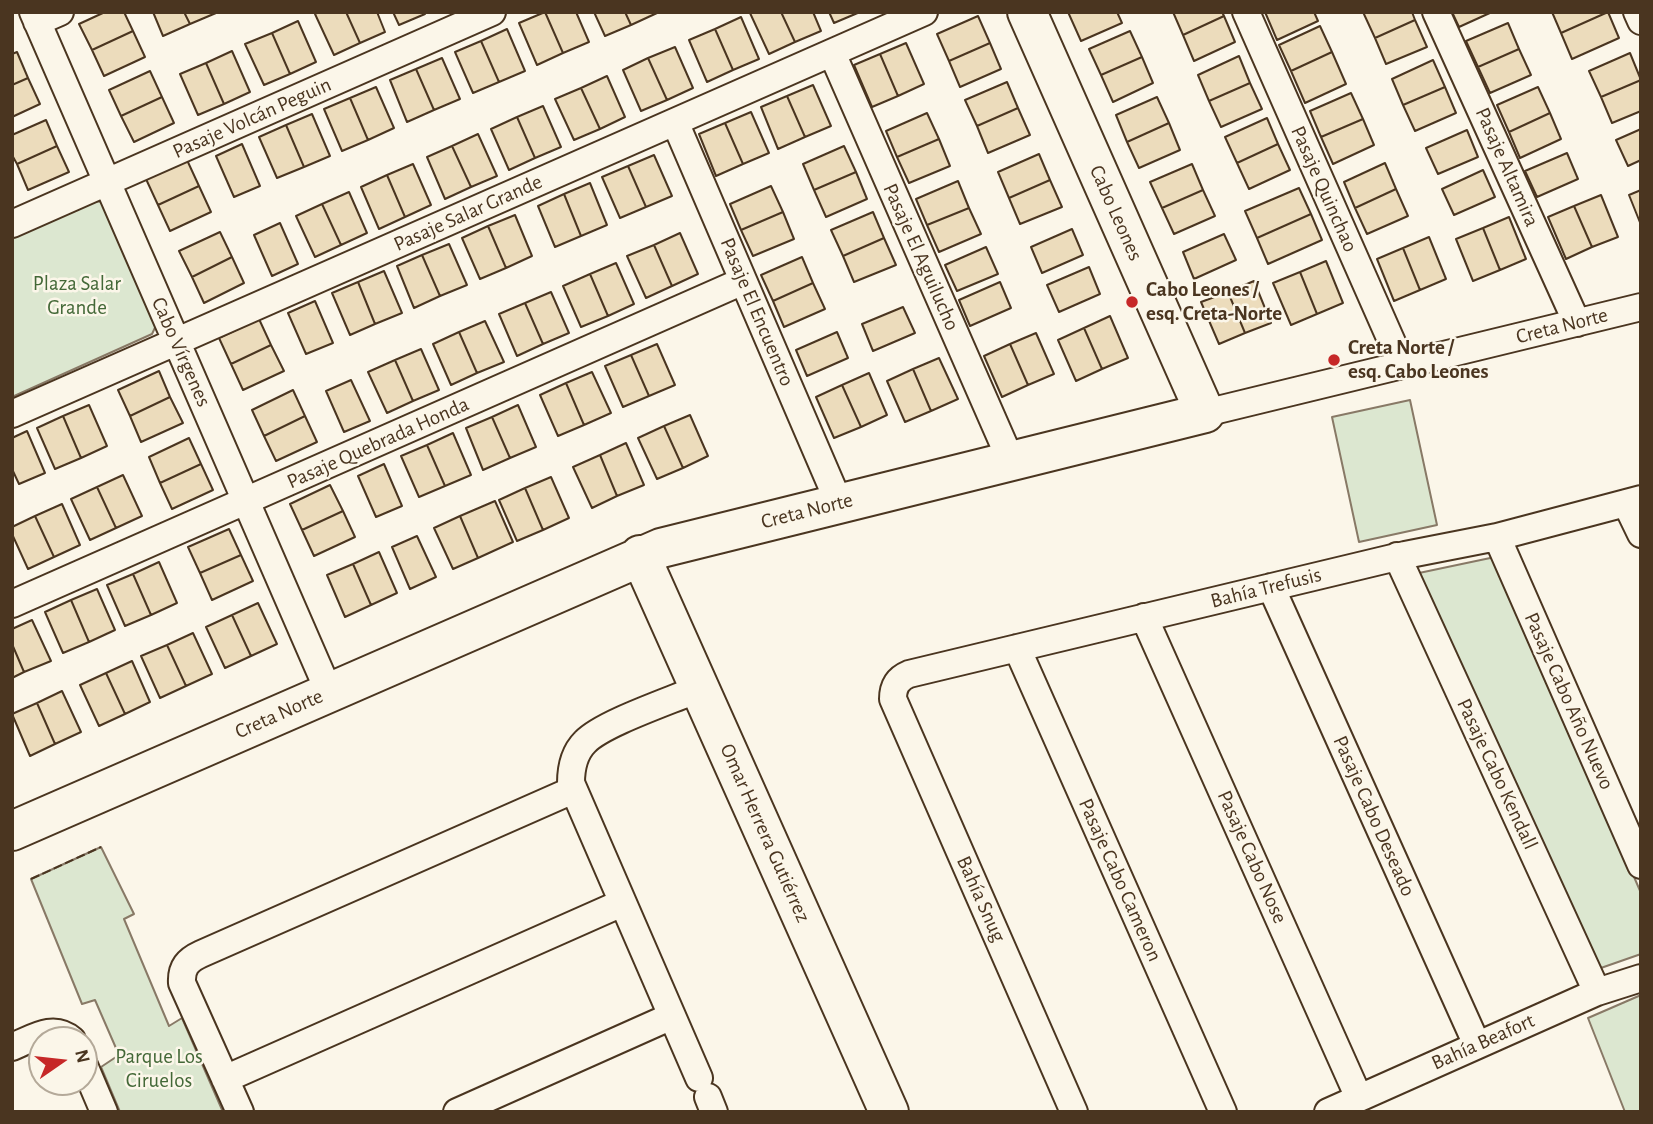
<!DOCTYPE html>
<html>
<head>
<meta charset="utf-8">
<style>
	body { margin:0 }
	#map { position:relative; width:1653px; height:1124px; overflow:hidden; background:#fbf6e9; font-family:"Alegreya Sans",sans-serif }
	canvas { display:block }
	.frame { position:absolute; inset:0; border:14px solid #4a3520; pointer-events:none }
	.north { position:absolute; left:28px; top:1026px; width:70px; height:70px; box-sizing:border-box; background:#fbf6e9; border:2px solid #b4a999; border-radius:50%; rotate:76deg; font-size:19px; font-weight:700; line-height:28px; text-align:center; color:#4a3520 }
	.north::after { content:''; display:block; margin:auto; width:24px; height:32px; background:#c62828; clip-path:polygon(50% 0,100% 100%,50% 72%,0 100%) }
</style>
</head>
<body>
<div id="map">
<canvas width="1653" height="1124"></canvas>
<div class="frame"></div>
<div class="north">N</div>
</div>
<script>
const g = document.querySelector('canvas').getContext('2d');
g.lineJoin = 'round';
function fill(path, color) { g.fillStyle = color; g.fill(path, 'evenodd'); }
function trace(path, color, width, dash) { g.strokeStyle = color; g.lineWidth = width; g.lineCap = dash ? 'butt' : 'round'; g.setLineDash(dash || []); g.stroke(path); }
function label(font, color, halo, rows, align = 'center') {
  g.font = font + ' "Alegreya Sans",sans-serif'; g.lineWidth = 5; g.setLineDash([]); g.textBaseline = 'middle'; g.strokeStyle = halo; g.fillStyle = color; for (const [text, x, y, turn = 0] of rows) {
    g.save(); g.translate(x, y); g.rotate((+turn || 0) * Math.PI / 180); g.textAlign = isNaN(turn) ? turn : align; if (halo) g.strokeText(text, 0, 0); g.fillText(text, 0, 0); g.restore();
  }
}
const green = new Path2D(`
	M91,201L107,202L159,319L152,334L12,397V238Z
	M1410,400L1437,525L1359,542L1332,417Z
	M1495,557L1641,893V954L1598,969L1419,573Z
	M101,847L134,914L124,919L169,1026L182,1018L223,1112H120L101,1067L119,1055L95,1000L82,1004L31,879Z
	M1641,995V1112H1625L1588,1018Z`);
const building = new Path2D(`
	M105,12H124L133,31L92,50L79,24Z
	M153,12H184L190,24L163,36Z
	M184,12H216V13L190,24Z
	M319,12H346L360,43L334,55L315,14Z
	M346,12H377L385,32L360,43Z
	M393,12H425V14L399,25Z
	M545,12L563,53L537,65L519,23Z
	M545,12H576L589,42L563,53Z
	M594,12H625L631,25L605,36Z
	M625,12H657V13L631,25Z
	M781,12H813L821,31L795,42Z
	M781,12L795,42L769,54L750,13Z
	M829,12H860L834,23Z
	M1068,12H1117L1122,23L1081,41Z
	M1173,12H1222L1224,16L1183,35Z
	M1265,12H1314L1318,21L1277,40Z
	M1363,12H1412L1415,20L1375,38Z
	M1452,12H1492L1459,27Z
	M1552,12H1608L1561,33Z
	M1608,12L1619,38L1572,59L1561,33Z
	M978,16L990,43L949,61L937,34Z
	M1224,16L1235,42L1194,61L1183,35Z
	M741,17L759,59L733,70L715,29Z
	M1415,20L1427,47L1386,64L1375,38Z
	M298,21L316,62L290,74L272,33Z
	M1508,23L1519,49L1478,67L1466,41Z
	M1320,26L1332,52L1291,71L1279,45Z
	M507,29L525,71L499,82L481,41Z
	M715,29L733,70L707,82L689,40Z
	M133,31L145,57L104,76L92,50Z
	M1130,31L1142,57L1101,75L1089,49Z
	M272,33L290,74L264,85L245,44Z
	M481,41L499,82L473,93L455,52Z
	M906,43L924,84L898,96L880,54Z
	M990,43L1001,69L960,87L949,61Z
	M675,47L693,88L667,100L648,58Z
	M1519,49L1531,75L1490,93L1478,67Z
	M232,51L250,92L224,104L206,63Z
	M17,52L28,78L12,85V54Z
	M1332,52L1346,84L1305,103L1291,71Z
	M1630,53L1641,80L1601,97L1589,71Z
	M880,54L898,96L872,107L854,65Z
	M1239,56L1250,83L1209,101L1198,75Z
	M1142,57L1153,83L1113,102L1101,75Z
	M442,58L460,99L434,110L416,69Z
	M648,58L667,100L641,111L623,70Z
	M1433,60L1445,87L1403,105L1392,79Z
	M206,63L224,104L198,115L180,74Z
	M416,69L434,110L407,122L390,80Z
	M150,71L162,97L121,116L109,90Z
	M607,76L625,117L600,129L581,88Z
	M28,78L40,104L12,117V85Z
	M1641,80V111L1612,123L1601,97Z
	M1007,82L1018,108L977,126L965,100Z
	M1250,83L1262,109L1221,127L1209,101Z
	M813,85L831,126L805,137L787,96Z
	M376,87L394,128L368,140L350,98Z
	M1445,87L1456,113L1415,131L1403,105Z
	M1538,87L1550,113L1509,132L1497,105Z
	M581,88L600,129L574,140L555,99Z
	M1351,93L1363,119L1321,137L1310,111Z
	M787,96L805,137L778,149L761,107Z
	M162,97L174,123L134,142L121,116Z
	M1157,97L1169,123L1127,142L1116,115Z
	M350,98L368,140L342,151L324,109Z
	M543,106L561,147L535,158L517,117Z
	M1018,108L1030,135L988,153L977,126Z
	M751,112L769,153L743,164L725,123Z
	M927,113L939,139L897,157L886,131Z
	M1550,113L1561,139L1520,158L1509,132Z
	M312,114L330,156L304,167L286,125Z
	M517,117L535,158L509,170L491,129Z
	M1267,118L1278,144L1237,163L1225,137Z
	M1363,119L1374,145L1333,164L1321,137Z
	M46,120L57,146L17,164L12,155V135Z
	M725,123L743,164L716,176L699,134Z
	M1169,123L1180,150L1139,168L1127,142Z
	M286,125L304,167L277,178L259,137Z
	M1641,129V160L1628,166L1616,140Z
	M1467,130L1478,157L1438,174L1426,148Z
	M478,134L497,176L471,187L452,146Z
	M939,139L950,166L909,183L897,157Z
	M242,144L260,186L234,197L216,156Z
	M1278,144L1290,170L1249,189L1237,163Z
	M57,146L69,172L28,190L17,164Z
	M452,146L471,187L445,199L427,157Z
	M844,146L856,172L814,190L803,164Z
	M1567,153L1578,179L1537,197L1525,171Z
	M1039,154L1050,180L1009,198L998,172Z
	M654,155L672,196L646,207L628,166Z
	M187,160L199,186L158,205L146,179Z
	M1385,163L1396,189L1355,208L1344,182Z
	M413,164L431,205L405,217L387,175Z
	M1192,164L1203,190L1162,208L1150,182Z
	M628,166L646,207L620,218L602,177Z
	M1483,170L1495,197L1454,215L1442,189Z
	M856,172L867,199L826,217L814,190Z
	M387,175L405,217L379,229L361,187Z
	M1050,180L1062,207L1020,224L1009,198Z
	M958,181L969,208L927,225L916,199Z
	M590,183L607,225L581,236L564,194Z
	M199,186L211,212L170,231L158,205Z
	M771,186L783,212L741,230L730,204Z
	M1299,188L1311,214L1257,238L1245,211Z
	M1396,189L1408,216L1367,234L1355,208Z
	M1203,190L1215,216L1174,234L1162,208Z
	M1641,190V225L1629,195Z
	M349,192L367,233L341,245L322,204Z
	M564,194L581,236L555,247L538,206Z
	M1601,195L1618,237L1592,247L1574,206Z
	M322,204L341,245L315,257L296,216Z
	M1574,206L1592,247L1566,259L1548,217Z
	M969,208L981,234L939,252L927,225Z
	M783,212L794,239L753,256L741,230Z
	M873,212L884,238L843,256L831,230Z
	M1311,214L1322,240L1268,264L1257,238Z
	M515,215L532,256L506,268L488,226Z
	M1509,217L1526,259L1500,270L1483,228Z
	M280,223L298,264L272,276L254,235Z
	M488,226L506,268L480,279L462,238Z
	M1483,228L1500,270L1473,281L1456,239Z
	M1072,229L1083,255L1042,273L1031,247Z
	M220,232L232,257L192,277L179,251Z
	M680,233L698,274L672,286L654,245Z
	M1224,234L1236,260L1194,279L1183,252Z
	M1429,237L1446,279L1420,290L1403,248Z
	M884,238L896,265L854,282L843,256Z
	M449,244L467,285L440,296L422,255Z
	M654,245L672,286L646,298L627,256Z
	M986,247L998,274L957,291L945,265Z
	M1403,248L1420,290L1394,301L1377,259Z
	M422,255L440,296L414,308L397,266Z
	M232,257L244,283L204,303L192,277Z
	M802,257L813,283L773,301L761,275Z
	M1326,261L1343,303L1317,314L1300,272Z
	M616,263L634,304L608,316L590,274Z
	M1089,267L1100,294L1059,312L1047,285Z
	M384,271L402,313L375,324L358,282Z
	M1300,272L1317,314L1291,325L1273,283Z
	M590,274L608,316L581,327L563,286Z
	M1254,281L1271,323L1245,333L1228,292Z
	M358,282L375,324L350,335L332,293Z
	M1000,282L1011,308L970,326L959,300Z
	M813,283L825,309L784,327L773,301Z
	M551,292L569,333L543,344L525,303Z
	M1228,292L1245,333L1219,344L1201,302Z
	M315,301L333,343L306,354L288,313Z
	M525,303L543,344L517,356L499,314Z
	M903,307L915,333L873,351L862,324Z
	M1110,316L1128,358L1102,369L1084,328Z
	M259,319L271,345L231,364L219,338Z
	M485,321L504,362L477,373L459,332Z
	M1084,328L1102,369L1076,381L1058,340Z
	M459,332L477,373L451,385L433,344Z
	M837,332L848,358L807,376L796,350Z
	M1036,333L1054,374L1028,385L1010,344Z
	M657,344L675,385L649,396L631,355Z
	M1010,344L1028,385L1002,397L984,356Z
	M271,345L284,371L243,390L231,364Z
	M421,349L439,390L413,401L395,360Z
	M631,355L649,396L623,407L605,366Z
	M939,358L958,399L931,411L913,369Z
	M395,360L413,401L387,413L368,372Z
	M913,369L931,411L905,422L887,381Z
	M159,371L170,397L130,416L118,390Z
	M592,372L611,413L584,425L566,383Z
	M869,373L887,415L861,427L842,385Z
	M351,380L370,421L344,432L326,391Z
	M566,383L584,425L558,436L540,395Z
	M842,385L861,427L834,438L816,397Z
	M293,390L305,416L264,436L252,410Z
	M170,397L183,423L141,442L130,416Z
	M89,405L107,446L81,458L63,416Z
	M518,405L536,447L510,458L492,417Z
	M690,415L708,456L683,468L664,426Z
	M63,416L81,458L55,469L37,428Z
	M305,416L317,442L276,461L264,436Z
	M492,417L510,458L483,470L466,428Z
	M664,426L683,468L657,479L638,438Z
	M27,431L45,473L19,484L12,469V438Z
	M453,433L471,475L445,486L427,445Z
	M189,438L201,464L160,483L149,457Z
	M626,443L644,485L617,496L600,455Z
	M427,445L445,486L419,497L401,456Z
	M600,455L617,496L592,508L573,467Z
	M201,464L213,490L172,509L160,483Z
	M384,464L402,506L376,517L358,476Z
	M123,475L142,516L116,528L97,487Z
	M551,477L569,518L543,530L525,488Z
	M330,485L343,511L302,530L290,504Z
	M97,487L116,528L90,540L71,499Z
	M525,488L543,530L517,541L499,500Z
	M495,501L513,542L478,558L460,516Z
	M62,504L80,545L54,557L35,516Z
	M343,511L355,537L314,556L302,530Z
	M35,516L54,557L28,569L12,534V527Z
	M460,516L478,558L453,569L434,528Z
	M229,529L241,555L200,573L188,547Z
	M417,536L436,577L410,589L392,547Z
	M379,552L397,593L371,605L353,564Z
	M241,555L253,581L212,600L200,573Z
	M159,562L177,603L151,615L133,574Z
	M353,564L371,605L345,617L327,575Z
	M133,574L151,615L125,626L107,585Z
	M97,589L115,630L89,642L71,600Z
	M71,600L89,642L63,653L45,612Z
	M258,603L277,644L251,656L232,615Z
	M232,615L251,656L225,668L206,627Z
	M32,620L51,661L24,672L12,644V629Z
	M193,633L212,674L186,686L167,645Z
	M12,644L24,672L12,678Z
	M167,645L186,686L160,698L141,656Z
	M132,661L150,702L125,714L106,673Z
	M106,673L125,714L99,726L80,685Z
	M62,691L81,732L55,744L37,703Z
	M37,703L55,744L30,756L12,714Z`);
const street = new Path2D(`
	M33,12L329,692
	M1246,12L1402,365
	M1436,12L1577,323
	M1637,12L1641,21
	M37,22L60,12
	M832,53L1011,461
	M675,122L839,503
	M12,224L492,12
	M1205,413L1641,307
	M12,414L924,12
	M1626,503L1641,534
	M1497,537L1641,865
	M1397,556L1597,992
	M1271,587L1477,1045
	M12,604L743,281
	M1144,617L1359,1098
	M1017,648L1223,1112
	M12,1047C32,1039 53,1023 72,1040
	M84,1065L104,1112
	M699,1078L571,783C571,768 574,753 585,742C603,723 673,700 700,688
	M225,1079L622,903
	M708,1097L714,1112
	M240,1112L182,983C181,967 188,960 201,954L573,790
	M457,1112L672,1016
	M1074,1112L893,699C893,687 897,679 909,674L1405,555L1497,537L1641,499
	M1328,1112L1597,992L1641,978`);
const secondary = new Path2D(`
	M640,555L889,1112
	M12,831L661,548L1205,413L1027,12`);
const fence = new Path2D(`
	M31,879L101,847`);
const markers = [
	[1132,302,7,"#c62828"],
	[1334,360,7,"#c62828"]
];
const streetNames = [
	["Pasaje Volcán Peguin",252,118,-24],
	["Pasaje Altamira",1507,167,66],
	["Pasaje Quinchao",1324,189,66],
	["Pasaje Salar Grande",468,213,-24],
	["Cabo Leones",1116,213,66],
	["Pasaje El Aguilucho",921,257,66],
	["Pasaje El Encuentro",757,312,67],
	["Creta Norte",1562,326,-14],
	["Cabo Vírgenes",181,352,66],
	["Pasaje Quebrada Honda",378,443,-24],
	["Creta Norte",807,511,-14],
	["Bahía Trefusis",1266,588,-14],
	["Pasaje Cabo Año Nuevo",1569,701,66],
	["Creta Norte",279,714,-24],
	["Pasaje Cabo Kendall",1497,774,65],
	["Pasaje Cabo Deseado",1374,816,66],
	["Omar Herrera Gutiérrez",765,833,66],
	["Pasaje Cabo Nose",1252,857,66],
	["Pasaje Cabo Cameron",1120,880,66],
	["Bahía Snug",981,899,66],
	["Bahía Beafort",1483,1042,-24]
];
const parkNames = [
	["Plaza Salar",77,284],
	["Grande",77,308],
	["Parque Los",159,1057],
	["Ciruelos",159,1081]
];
const poiNames = [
	["Cabo Leones /",1146,290],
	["esq. Creta-Norte",1146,314],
	["Creta Norte /",1348,348],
	["esq. Cabo Leones",1348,372]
];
fill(green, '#dce7d0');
trace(green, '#887966', 2);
fill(building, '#ecdcbc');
trace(building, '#4a3520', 2);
trace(street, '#4a3520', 30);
trace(secondary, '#4a3520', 42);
trace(street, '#fbf6e9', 26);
trace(secondary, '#fbf6e9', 38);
trace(fence, '#4a3520', 2, [9, 3.5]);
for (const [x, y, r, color] of markers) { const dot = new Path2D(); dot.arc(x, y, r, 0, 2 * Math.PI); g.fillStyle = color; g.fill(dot); trace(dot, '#fbf6e9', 2.5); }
label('21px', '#4a3520', '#fbf6e9', streetNames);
label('21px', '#436837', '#fbf6e9', parkNames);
label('bold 21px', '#4a3520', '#fbf6e9', poiNames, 'left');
</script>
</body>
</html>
